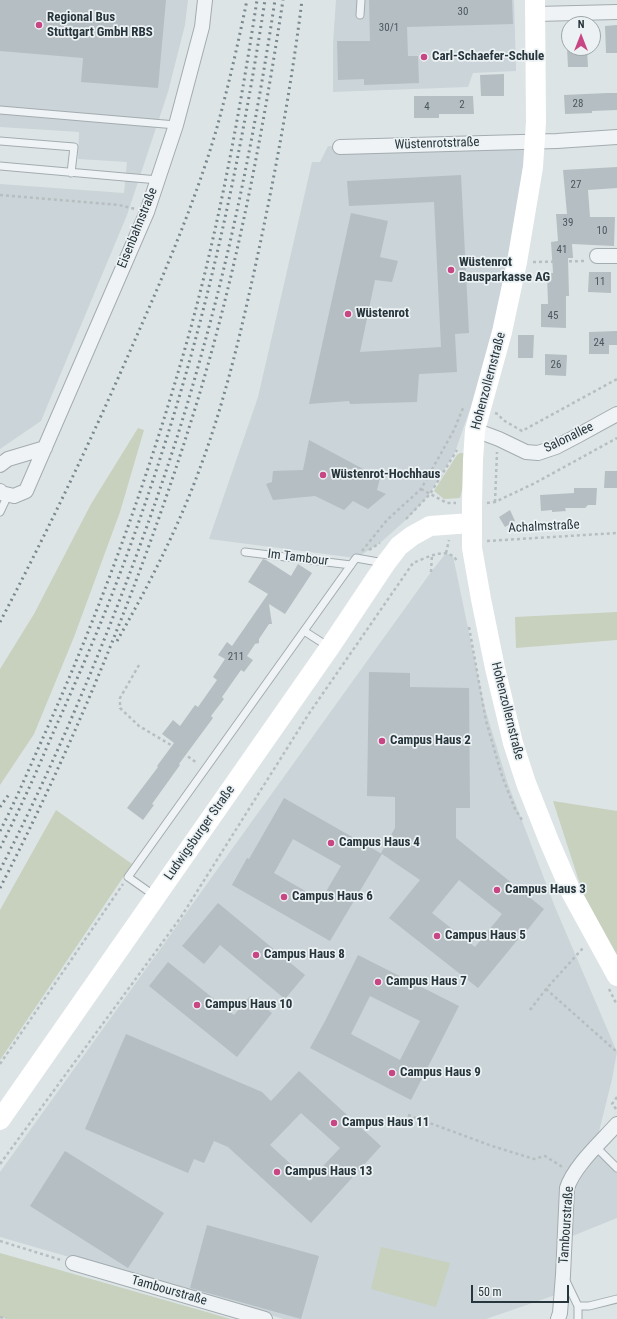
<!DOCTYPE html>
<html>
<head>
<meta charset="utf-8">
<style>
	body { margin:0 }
	#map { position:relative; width:617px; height:1319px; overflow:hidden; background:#dde4e6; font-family:"Roboto Condensed",sans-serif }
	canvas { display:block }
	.north { position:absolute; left:561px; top:16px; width:40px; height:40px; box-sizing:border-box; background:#ecf2f4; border:1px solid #9da6aa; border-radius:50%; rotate:0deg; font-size:11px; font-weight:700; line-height:16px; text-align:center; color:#27353c }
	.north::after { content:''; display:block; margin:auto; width:14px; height:18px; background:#c84683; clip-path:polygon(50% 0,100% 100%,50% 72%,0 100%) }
	.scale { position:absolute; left:471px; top:1285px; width:98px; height:18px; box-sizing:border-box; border:2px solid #27353c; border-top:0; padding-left:5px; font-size:12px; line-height:14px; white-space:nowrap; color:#27353c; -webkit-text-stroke:3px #ecf2f4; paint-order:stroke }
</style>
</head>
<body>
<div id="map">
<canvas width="617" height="1319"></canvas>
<div class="north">N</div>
<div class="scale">50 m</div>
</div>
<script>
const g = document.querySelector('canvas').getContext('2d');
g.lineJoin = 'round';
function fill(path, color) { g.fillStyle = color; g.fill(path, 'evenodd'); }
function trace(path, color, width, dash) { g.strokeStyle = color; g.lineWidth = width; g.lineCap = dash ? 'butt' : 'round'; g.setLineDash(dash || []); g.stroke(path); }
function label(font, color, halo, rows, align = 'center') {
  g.font = font + ' "Roboto Condensed",sans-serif'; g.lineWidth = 3.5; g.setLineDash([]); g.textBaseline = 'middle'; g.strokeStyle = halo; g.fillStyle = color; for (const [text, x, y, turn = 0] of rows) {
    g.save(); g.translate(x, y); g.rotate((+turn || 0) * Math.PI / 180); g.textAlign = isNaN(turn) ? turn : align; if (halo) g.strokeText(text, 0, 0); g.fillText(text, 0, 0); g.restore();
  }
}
const built = new Path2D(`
	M0,0H188L185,25L168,92L127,215L41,421L0,449V184L124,193L127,162L78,159L79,132L0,127Z
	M336,0H514L516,71L473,73L468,87L333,92V43Z
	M535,141L480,410L470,409L455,452L428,496L407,519L380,543L356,558L209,539L258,397L312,162H320L328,146L340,147Z
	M446,553L453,556L484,705L508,784L555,907L617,1052L612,1079L595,1148L617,1166V1218L570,1237V1290L486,1319H284L0,1237V1172L431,572Z`);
const green = new Path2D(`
	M138,428L144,430L120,512L74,637L34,734L0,785V669L34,614L91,504Z
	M460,453H463L465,454L463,486L460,498L444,499L434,491L457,455Z
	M617,612V640L516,648L515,617Z
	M553,801L617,811V956L586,903Z
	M56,810L132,864L0,1060V910Z
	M381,1247L450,1263L436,1307L371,1289Z
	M0,1253L231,1319H7L0,1317Z`);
const building = new Path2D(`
	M0,0H166L158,88L81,82L83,58L0,51Z
	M369,0H512L513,24L407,27L408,56H418L419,83L364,85V79L338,80L337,41H370Z
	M617,25V53H606L605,26Z
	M567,48H587L588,67H568Z
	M504,74V96H481L480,75Z
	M607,93H617V110L592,111V113L565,114L564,95Z
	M414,96H473L474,114H439V118H414Z
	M617,167V188L588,190L590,217H615L614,246L572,244L573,258H568L569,296H566V328L541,327V304H548L547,273H553L551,242L558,241L556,214H567L563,170Z
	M461,175L469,333L455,334L457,372L419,374L417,402L350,404L349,401L309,404L351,213L388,221L380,257L398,261L392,282L375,280L360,352L441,347L434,202L349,206L347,181Z
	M589,272H611V293L588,292Z
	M617,331V345H609V354H589V332Z
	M518,335H534L533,358H518Z
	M545,354L567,355L566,376L545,375Z
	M309,440L380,478L377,490L386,494L368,509L353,501L344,510L315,496L273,500L266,484L272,482L273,471L303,470Z
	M605,471H617V488H604Z
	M574,488H597L596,505H588L585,508H565L566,511L552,512V510L541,511L540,495L574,493Z
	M510,510L515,521L505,527L499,517Z
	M263,559L266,560L291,576L298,564L312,573L285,614L269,604L272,624H269L259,639V643L255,644L247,656L253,660L244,672L241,670L222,697L224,699L211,716L213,718L179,764L180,765L152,804L154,805L143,820L127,808L158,767L157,766L174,743L162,734L173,720L180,726L195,705L198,707L217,680L213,677L225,659L218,655L227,642L232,646L268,594L248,582Z
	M369,672L410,673V687L469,688L470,808H456V838L544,909L525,933L524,932L478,988L389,918L420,880L382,854L330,941L232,885L247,858L249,859L284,798L382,854L381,853L395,828V797L367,796ZM293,839L341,866L321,900L274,873ZM459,880L502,914L475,947L432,913Z
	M218,903L305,975L285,999L220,945L204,964L182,946Z
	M358,955L459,1006L411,1100L310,1048L325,1021ZM370,996L420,1021L400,1060L351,1034Z
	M168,962L234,1015L250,996L272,1013L237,1057L149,986Z
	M126,1034L262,1092L271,1101L299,1071L381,1146L311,1223L228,1147L214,1141L204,1163L194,1159L188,1173L85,1129ZM301,1113L340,1148L309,1181L270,1145Z
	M65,1151L164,1213L128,1268L30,1206Z
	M207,1225L319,1256L301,1319L190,1288Z`);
const path = new Path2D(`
	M0,195L119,205L135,209
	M533,262L585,261
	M495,413L498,414L503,420L522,431L617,379
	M421,489L447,503H456
	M495,502L497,452
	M487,503L495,502L535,483L617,438
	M406,519L430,494L457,450
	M487,541L617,533
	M369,550L380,543
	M362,551L387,520L421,489L454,430L463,408
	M446,553L449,540
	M431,572L432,555
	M469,627L486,721L502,776L515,809L522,820
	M139,665L120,698V708L139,726L176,748L197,763
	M546,989L617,1052
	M609,989L617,1005
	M530,1010L546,989L583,948
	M0,1064L123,884
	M617,1097L612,1104L617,1110
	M408,1115L492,1146L534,1159L545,1156L564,1168
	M0,1164L181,917L308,715L413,563C426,558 448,545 457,561
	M0,1241L61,1260
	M0,1317L6,1319`);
const service = new Path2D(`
	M360,15L361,0
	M0,110L176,125
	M0,141L74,147L71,173
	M0,166L158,180
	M0,512L8,495
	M245,552L351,565
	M304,631L329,647
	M155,896L128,877L356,558L384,563
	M596,1147L617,1168
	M565,1279L578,1306V1319
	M578,1306H589L617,1299`);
const minor = new Path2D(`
	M536,14L617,12
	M340,147L557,141L617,137
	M597,256H617
	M475,430L499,439L526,452L538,453L556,447L577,436L617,414
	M0,465L8,459L45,448
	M0,491L1,493L14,496L26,491L147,212L176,125L202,27L205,0
	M73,1263L265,1319
	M558,1319L560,1313L563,1275L567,1188C574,1166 601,1142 617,1124`);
const secondary = new Path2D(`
	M535,0L536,122L533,167L517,262L502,332L475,430L473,460L472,503V548L481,599L495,668L513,743L526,783L549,841L572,894L617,976
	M0,1120L330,647L386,563L399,546L412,536L430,526L471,523`);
const rail = new Path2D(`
	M0,622C44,538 85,453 123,367C157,290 192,212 216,131C228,88 238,44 247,0
	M117,641C149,585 178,528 200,468C225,401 241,332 256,263C275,175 291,89 302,0
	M0,807L10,793
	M0,831C17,798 31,764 46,731C101,608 147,481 184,352C217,237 239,118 257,0
	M0,848C18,813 34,778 49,742C66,704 83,666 99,627C126,561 150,492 171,424C214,285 243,144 265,0
	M0,870C51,771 95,667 134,562C159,494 182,426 201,356C234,239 257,120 275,0
	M0,888C75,742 138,588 188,431C233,291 261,145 283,0`);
const markers = [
	[39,25,4,"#c84683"],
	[424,57,4,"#c84683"],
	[451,270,4,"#c84683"],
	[348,314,4,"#c84683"],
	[323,475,4,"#c84683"],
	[382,741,4,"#c84683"],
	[331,843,4,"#c84683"],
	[497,890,4,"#c84683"],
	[284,897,4,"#c84683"],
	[437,936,4,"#c84683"],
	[256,955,4,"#c84683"],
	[378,982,4,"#c84683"],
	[197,1005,4,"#c84683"],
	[392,1073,4,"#c84683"],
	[334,1123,4,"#c84683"],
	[277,1172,4,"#c84683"]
];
const numberNames = [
	["30",463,12],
	["30/1",389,28],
	["28",578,104],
	["2",462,105],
	["4",427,107],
	["27",576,185],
	["39",568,223],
	["10",602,231],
	["41",562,250],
	["11",600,282],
	["45",553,316],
	["24",599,343],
	["26",556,365],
	["211",236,657]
];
const poiNames = [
	["Regional Bus",47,18],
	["Stuttgart GmbH RBS",47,33],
	["Carl-Schaefer-Schule",432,57],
	["Wüstenrot",459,263],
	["Bausparkasse AG",459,278],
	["Wüstenrot",356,314],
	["Wüstenrot-Hochhaus",331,475],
	["Campus Haus 2",390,741],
	["Campus Haus 4",339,843],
	["Campus Haus 3",505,890],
	["Campus Haus 6",292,897],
	["Campus Haus 5",445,936],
	["Campus Haus 8",264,955],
	["Campus Haus 7",386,982],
	["Campus Haus 10",205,1005],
	["Campus Haus 9",400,1073],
	["Campus Haus 11",342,1123],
	["Campus Haus 13",285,1172]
];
const streetNames = [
	["Wüstenrotstraße",437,144,-2],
	["Eisenbahnstraße",138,228,-68],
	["Hohenzollernstraße",489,381,-75],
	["Salonallee",569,438,-26],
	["Achalmstraße",544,527,-3],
	["Im Tambour",298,558,7],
	["Hohenzollernstraße",507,711,76],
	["Ludwigsburger Straße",200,833,-55],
	["Tambourstraße",567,1225,-86],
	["Tambourstraße",169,1291,16]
];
fill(built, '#cbd4d8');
fill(green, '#c8d0be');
fill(building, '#b5bec3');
trace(service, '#a3acb0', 9);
trace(minor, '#a3acb0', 16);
trace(path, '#b7bec1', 2.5, [3, 3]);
trace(service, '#eff3f5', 7);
trace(minor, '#eff3f5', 14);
trace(secondary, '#fff', 20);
trace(rail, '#77888f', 3, [2, 4]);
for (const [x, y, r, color] of markers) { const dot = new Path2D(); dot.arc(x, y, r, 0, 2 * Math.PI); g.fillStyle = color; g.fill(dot); trace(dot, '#ecf2f4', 1.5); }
label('11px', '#4a575e', null, numberNames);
label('bold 13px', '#27353c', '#ecf2f4', poiNames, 'left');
label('13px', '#27353c', '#ecf2f4', streetNames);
</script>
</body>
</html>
